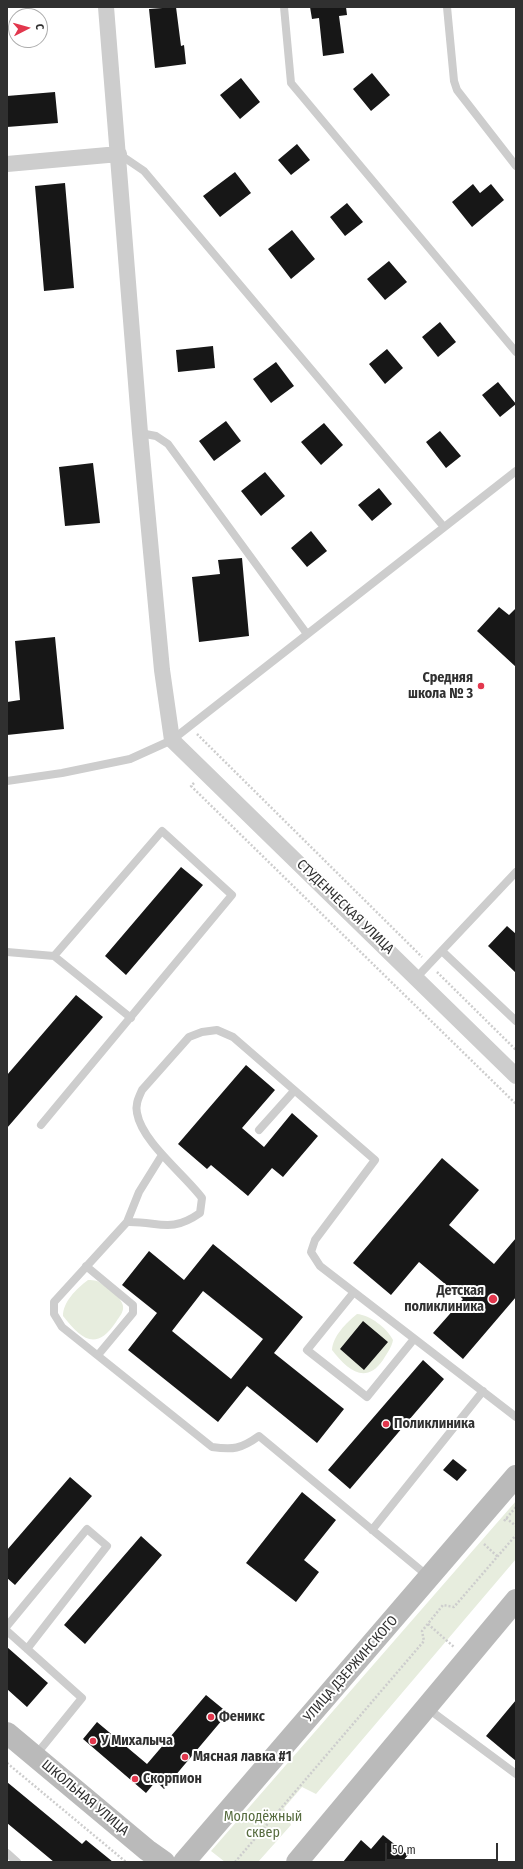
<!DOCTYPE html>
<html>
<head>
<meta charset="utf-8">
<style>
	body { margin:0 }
	#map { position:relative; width:523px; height:1869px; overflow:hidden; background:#fff; font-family:"Fira Sans Condensed",sans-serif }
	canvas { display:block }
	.frame { position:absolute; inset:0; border:8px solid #303030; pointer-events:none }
	.north { position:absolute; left:8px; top:8px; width:40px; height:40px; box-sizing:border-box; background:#fff; border:1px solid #acacac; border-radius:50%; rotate:84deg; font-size:11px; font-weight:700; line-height:16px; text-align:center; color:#303030 }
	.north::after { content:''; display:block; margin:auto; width:14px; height:18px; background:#e2374d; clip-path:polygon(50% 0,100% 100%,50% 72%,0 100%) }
	.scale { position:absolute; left:385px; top:1843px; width:113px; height:18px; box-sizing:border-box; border:2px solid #303030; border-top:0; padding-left:5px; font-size:12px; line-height:14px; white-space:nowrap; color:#303030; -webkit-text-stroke:3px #fff; paint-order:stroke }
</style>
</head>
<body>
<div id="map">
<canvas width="523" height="1869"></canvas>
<div class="frame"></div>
<div class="north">С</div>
<div class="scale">50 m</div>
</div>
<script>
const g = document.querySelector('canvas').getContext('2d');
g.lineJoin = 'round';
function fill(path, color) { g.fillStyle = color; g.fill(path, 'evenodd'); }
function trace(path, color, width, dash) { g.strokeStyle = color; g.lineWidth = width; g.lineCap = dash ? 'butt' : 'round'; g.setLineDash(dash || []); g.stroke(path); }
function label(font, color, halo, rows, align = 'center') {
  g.font = font + ' "Fira Sans Condensed",sans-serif'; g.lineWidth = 4; g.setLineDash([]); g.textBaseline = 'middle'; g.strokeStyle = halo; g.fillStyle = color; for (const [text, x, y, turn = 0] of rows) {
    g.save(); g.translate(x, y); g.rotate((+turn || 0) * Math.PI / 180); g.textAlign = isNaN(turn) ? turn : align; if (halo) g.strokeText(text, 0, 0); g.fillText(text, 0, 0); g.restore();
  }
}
const green = new Path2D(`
	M88,1280C91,1280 94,1280 97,1281C104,1285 122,1297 123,1306C124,1312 119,1317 116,1322C96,1352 81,1339 63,1316C63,1302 76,1289 88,1280Z
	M357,1314C370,1315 387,1328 393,1340C392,1347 387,1353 383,1360C365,1386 347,1369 332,1350C333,1336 346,1323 357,1314Z
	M516,1501V1559L316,1794L302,1787L284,1808L291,1825L258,1862H225L211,1851Z`);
const building = new Path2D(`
	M176,7L181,46L184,45L186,64L155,68L149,9Z
	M310,7H346L347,15L339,16L344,53L323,56L319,18L312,19Z
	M372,73L390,95L371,111L353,89Z
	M241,78L260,102L240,119L220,95Z
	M55,92L58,123L7,127V96Z
	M297,144L310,160L291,175L278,160Z
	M235,172L251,193L220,217L203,196Z
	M65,183L74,288L44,291L35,186Z
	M473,184L480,193L491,184L504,200L472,227L452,202Z
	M347,203L363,222L345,236L330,217Z
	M292,230L315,259L291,279L268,249Z
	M389,261L407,282L385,300L367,279Z
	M440,322L456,342L438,357L422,337Z
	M213,346L215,368L178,372L176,350Z
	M387,349L403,368L385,384L369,364Z
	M276,362L294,386L271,403L253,379Z
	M498,382L516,404L500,417L482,395Z
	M226,421L241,441L214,461L199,441Z
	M324,423L343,445L321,465L301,442Z
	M440,431L461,456L446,468L426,442Z
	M93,463L100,523L65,526L59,467Z
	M265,472L285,496L261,516L241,491Z
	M379,488L392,504L372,521L358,505Z
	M311,531L327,551L307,567L291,548Z
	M242,558L249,636L199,642L192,577L220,574L218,560Z
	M499,607L509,615L516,608V667L477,631Z
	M55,637L64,729L7,735V702L20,700L15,641Z
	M181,867L203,885L126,975L105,956Z
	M507,926L516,934V973L488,946Z
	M76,995L103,1017L7,1128V1075Z
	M246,1065L275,1090L242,1128L264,1147L292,1113L318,1136L283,1177L272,1168L248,1196L211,1165L207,1169L178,1144Z
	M442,1158L479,1190L449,1225L494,1264L516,1238V1297L463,1359L433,1333L463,1299L419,1262L391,1295L353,1263Z
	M213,1244L303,1317L274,1353L344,1409L317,1443L247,1386L218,1422L128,1350L157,1313L122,1285L149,1251L184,1280ZM203,1291L263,1339L231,1379L172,1331Z
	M363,1321L388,1342L364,1370L340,1349Z
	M423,1360L444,1379L350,1489L328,1470Z
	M453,1459L467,1470L457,1481L443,1470Z
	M70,1477L92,1496L15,1585L7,1578V1550Z
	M302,1492L336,1520L304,1560L319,1572L296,1602L246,1563Z
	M141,1536L162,1555L85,1644L64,1625Z
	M7,1647L48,1683L27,1707L7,1689Z
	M206,1695L228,1713L164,1789L156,1781L146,1793L83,1739L97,1722L147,1764Z
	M516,1700V1761L486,1736Z
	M7,1782L82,1844L86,1840L113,1862H54L7,1823Z
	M383,1835L408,1855L402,1862H343L361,1840L371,1849Z`);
const path = new Path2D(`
	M197,734L422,957
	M194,783L191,786L516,1104
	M437,972L516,1050
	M506,1518L516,1526
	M504,1521L516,1507
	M484,1544L498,1557
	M428,1624L454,1647
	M7,1763L126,1862
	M235,1862L424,1641L422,1631L443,1605L454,1607L516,1535`);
const lane = new Path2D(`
	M284,7L291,83L516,352
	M447,7L454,81L457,90L516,166
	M119,154L144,171L444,527
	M140,433L156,436L168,444L307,634
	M7,781L62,773L130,759L172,740L516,471
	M442,951L516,1021
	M7,952L54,956L162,831L232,895L41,1125
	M54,956L131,1018
	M417,977L516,872
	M259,1130L294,1091
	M127,1222L139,1192L162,1155
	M86,1266L133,1305V1313L98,1355
	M354,1292L307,1350L367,1397L414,1339
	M372,1530L483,1391
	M429,1577L259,1436C241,1449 233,1450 212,1447L62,1327L54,1314V1302L127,1222C159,1221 170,1234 200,1213L202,1198C184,1174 142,1142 137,1113C135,1104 139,1097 142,1090L189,1037L202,1032L217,1030L233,1037L375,1160L315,1240L311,1252L320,1266L516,1417
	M7,1626L87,1529L107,1546L27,1649
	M7,1631L82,1698L35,1756
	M427,1708L516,1774
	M7,1853L17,1862`);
const street = new Path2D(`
	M106,7L140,433L162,670L172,740L516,1076
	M7,164L119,154`);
const secondary = new Path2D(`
	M7,1733L147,1850L164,1862
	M184,1862L516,1476
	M297,1862L516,1600`);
const markers = [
	[481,686,4,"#e2374d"],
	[493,1299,5,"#e2374d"],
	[386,1424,4,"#e2374d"],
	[211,1717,4,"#e2374d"],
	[93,1741,4,"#e2374d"],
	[185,1757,4,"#e2374d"],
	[135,1779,4,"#e2374d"]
];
const poiNames = [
	["Средняя",473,678,"right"],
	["школа № 3",473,694,"right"],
	["Детская",484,1291,"right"],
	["поликлиника",484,1307,"right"],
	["Поликлиника",394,1424],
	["Феникс",219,1717],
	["У Михалыча",101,1741],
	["Мясная лавка #1",193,1757],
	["Скорпион",143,1779]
];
const streetNames = [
	["СТУДЕНЧЕСКАЯ УЛИЦА",345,907,44],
	["УЛИЦА ДЗЕРЖИНСКОГО",351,1669,-49],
	["ШКОЛЬНАЯ УЛИЦА",85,1798,40]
];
const parkNames = [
	["Молодёжный",263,1817],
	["сквер",263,1833]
];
fill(green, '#e7edde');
fill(building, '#171717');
trace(path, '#cdcdcd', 2.5, [2, 2]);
trace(lane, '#cdcdcd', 8);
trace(street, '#cdcdcd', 16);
trace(secondary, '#bababa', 22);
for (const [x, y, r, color] of markers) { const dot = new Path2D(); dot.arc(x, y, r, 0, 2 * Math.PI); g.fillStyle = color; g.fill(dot); trace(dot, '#fff', 1.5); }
label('bold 14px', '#303030', '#fff', poiNames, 'left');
label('14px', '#303030', '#fff', streetNames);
label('14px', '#566b3e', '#fff', parkNames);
</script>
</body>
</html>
